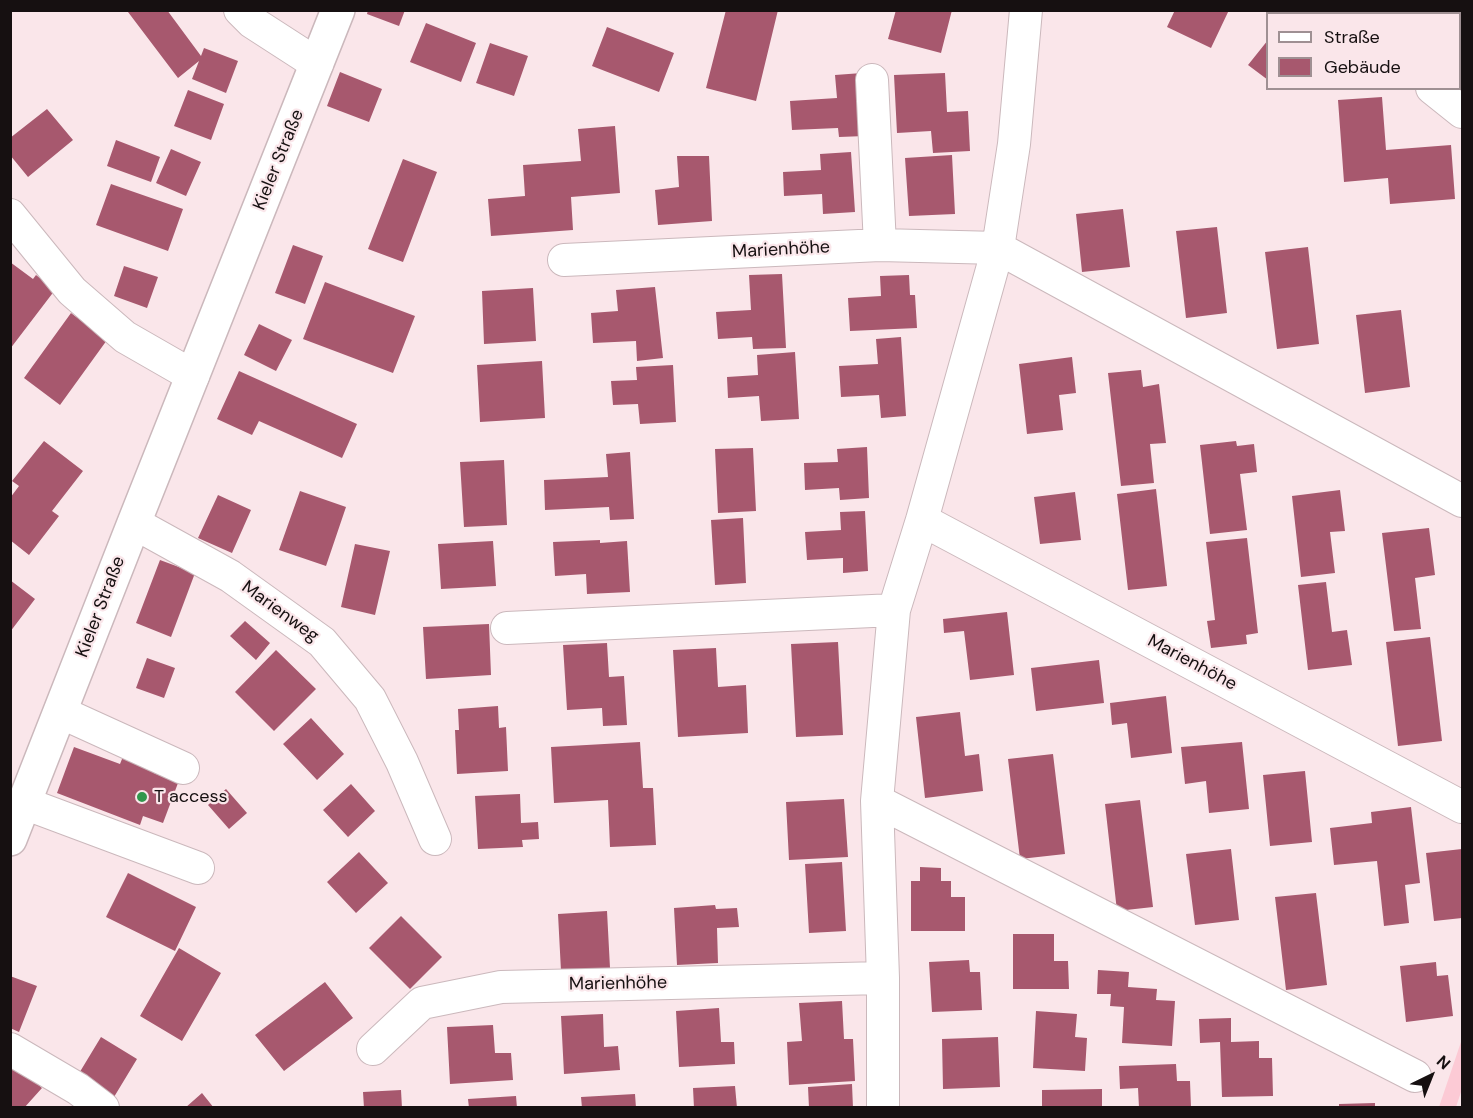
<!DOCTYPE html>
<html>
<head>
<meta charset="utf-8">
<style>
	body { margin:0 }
	#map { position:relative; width:1473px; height:1118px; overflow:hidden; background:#fae6ea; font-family:"DM Sans",sans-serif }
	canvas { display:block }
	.frame { position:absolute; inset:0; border:12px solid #161011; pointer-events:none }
	.legend { position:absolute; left:1266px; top:12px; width:195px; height:78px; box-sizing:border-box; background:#fae6ea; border:2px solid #9f9093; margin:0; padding:8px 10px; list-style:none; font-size:18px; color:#161011 }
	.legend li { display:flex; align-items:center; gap:12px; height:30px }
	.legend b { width:30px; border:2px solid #9f9093 }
	.north { position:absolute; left:1401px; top:1046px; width:60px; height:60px; -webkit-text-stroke:4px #fae6ea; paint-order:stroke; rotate:43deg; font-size:16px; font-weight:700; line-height:24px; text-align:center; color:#161011 }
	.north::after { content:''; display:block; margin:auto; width:21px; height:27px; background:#161011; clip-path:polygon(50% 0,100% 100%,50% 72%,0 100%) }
</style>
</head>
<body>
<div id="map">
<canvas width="1473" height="1118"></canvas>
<div class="frame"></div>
<ul class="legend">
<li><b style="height:8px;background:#fff"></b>Straße</li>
<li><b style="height:16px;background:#a7586e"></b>Gebäude</li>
</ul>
<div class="north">N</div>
</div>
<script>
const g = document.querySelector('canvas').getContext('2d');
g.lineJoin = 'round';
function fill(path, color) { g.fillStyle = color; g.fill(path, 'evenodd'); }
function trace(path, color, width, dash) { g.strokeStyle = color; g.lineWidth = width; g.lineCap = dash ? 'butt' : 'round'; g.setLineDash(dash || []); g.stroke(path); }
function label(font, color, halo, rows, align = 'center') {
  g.font = font + ' "DM Sans",sans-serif'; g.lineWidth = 4.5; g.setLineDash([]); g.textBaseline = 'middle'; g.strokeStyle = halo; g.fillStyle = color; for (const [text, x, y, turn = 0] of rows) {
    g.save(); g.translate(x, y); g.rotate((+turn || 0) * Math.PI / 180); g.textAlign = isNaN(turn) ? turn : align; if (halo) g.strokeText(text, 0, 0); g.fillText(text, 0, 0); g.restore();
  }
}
const green = new Path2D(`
	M1462,1039V1089L1456,1107H1439Z`);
const building = new Path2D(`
	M130,10H167L201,56L204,48L238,61L226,93L192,79L199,61L178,78L128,12Z
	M368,10H405L399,26L367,14Z
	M726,10H778L756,101L706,88Z
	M896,10H952L941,53L888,39Z
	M1175,10H1229L1211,48L1167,27Z
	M1456,10H1462V39H1460V14H1456Z
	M426,23L476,43L461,82L410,62Z
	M607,27L674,53L659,92L592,66Z
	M1268,40V80L1248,65Z
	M490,43L528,56L514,96L476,83Z
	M340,72L382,89L369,122L327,106Z
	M862,73L865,136L839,137L838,128L792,130L790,101L837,98L835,75Z
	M945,73L947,112L968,111L970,151L933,153L931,131L897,133L894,75Z
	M188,90L224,104L211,140L174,126Z
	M1382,97L1386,150L1451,145L1455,199L1390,204L1388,178L1344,182L1338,100Z
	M47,109L73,140L28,177L10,155V138Z
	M615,126L620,193L571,197L573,230L491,236L488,199L525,196L523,165L581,161L578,129Z
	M116,140L160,157L151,182L107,166Z
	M171,149L201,162L186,196L156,183Z
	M851,152L855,212L823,214L822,194L784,196L783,172L821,170L820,154Z
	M952,155L955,214L909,216L905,158Z
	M677,156H709L712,221L658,225L655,190L679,187Z
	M403,159L437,172L403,262L368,249Z
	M111,184L183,209L168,251L96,225Z
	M1123,209L1130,267L1082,272L1076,214Z
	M1217,227L1227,313L1186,318L1176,231Z
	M293,245L323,256L305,304L275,293Z
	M1308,247L1319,344L1277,349L1265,252Z
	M10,262L33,279L36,275L55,290L10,349Z
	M124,266L158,277L147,308L114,296Z
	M782,274L786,348L753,349L752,337L718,339L716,312L751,310L749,275Z
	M909,275L910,295H915L917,328L850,331L848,298L881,296L880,276Z
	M325,282L415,316L393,373L303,339Z
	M655,287L663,358L637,361L636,341L593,343L591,313L618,311L616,290Z
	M533,288L536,341L484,344L482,291Z
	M1401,310L1410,387L1365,393L1356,315Z
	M71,313L107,340L60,405L24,378Z
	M259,324L292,340L276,371L244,355Z
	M901,337L906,416L881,418L879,395L841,397L839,366L878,364L876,339Z
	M795,352L799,419L761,421L759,396L728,398L727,377L758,375L757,355Z
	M1072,357L1076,393L1059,395L1063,430L1027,434L1019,364Z
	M542,361L545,418L480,422L477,365Z
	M673,365L676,422L640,424L638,404L613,405L611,381L637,380L636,367Z
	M1141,370L1143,387L1159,384L1166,443L1150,444L1154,483L1121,486L1108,373Z
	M239,371L357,424L342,458L259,421L252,435L217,419Z
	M44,441L83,471L52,511L59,516L29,555L10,540V498L19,486L12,481Z
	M1236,441L1237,446L1254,444L1257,472L1240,474L1247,530L1210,534L1200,445Z
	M867,447L869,498L840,500L839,488L805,490L804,463L838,462L837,449Z
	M753,448L756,511L718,513L715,449Z
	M630,452L634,519L610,520L609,507L545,510L544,480L608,477L606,454Z
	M504,460L507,525L464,527L460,462Z
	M1156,489L1167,586L1128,590L1117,494Z
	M1340,490L1345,531L1330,532L1335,573L1301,577L1292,496Z
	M300,491L346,507L326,566L279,550Z
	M1075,492L1081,540L1040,544L1034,497Z
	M218,495L251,510L232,553L198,538Z
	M865,511L868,571L843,573V558L807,560L805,532L841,530L840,512Z
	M743,518L746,583L715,585L711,520Z
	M1429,528L1435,575L1415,578L1421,629L1394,631L1382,533Z
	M1247,538L1258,633L1246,635L1247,644L1211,648L1207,621L1215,620L1206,542Z
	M600,540V543L627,541L630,592L587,594L586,574L555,576L553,542Z
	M493,541L496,586L441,589L438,544Z
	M355,544L390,551L375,615L341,607Z
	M160,560L195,573L171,637L136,623Z
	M10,580L35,599L10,632Z
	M1326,582L1332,632L1347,630L1352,665L1308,670L1298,585Z
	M1007,612L1014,675L970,680L964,631L944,633L943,619Z
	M245,621L270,643L256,660L230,636Z
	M489,624L491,675L426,679L423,627Z
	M1430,637L1442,741L1398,746L1386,642Z
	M838,642L843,735L796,737L791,644Z
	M607,643L609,677L624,676L627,725L603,726L602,708L567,710L563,645Z
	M716,648L718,687L746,685L748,733L678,737L673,650Z
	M276,650L316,689L274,731L235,692Z
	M147,658L175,668L164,698L136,688Z
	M1099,660L1104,703L1036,711L1031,668Z
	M1166,696L1172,753L1131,758L1127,723L1112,725L1110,703Z
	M498,706L499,728L506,727L508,771L457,774L455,730H459L458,709Z
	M960,712L965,756L979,754L983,791L925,798L916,717Z
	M311,718L344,754L317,780L283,744Z
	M640,742L643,788H653L656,845L610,847L608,800L554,803L551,747Z
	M1242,742L1249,809L1209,813L1206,781L1185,784L1181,747Z
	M74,747L120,764L124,754L157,766L154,773L178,783L163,823L143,816L140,825L57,793Z
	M1053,754L1065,854L1020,859L1008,759Z
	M1305,771L1312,842L1270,846L1263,775Z
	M351,784L375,811L348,837L323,810Z
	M226,789L247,813L229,829L208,805Z
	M520,794L521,823L538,822L539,839L522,840L523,847L478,849L475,796Z
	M844,799L848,857L789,860L786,802Z
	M1140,800L1153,907L1117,911L1105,804Z
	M1411,807L1420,883L1405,885L1409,923L1384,926L1377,861L1334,865L1330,828L1372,823L1371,812Z
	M1231,849L1239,920L1195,925L1186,854Z
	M1462,849V918L1434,921L1426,853Z
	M359,852L388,883L356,913L327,882Z
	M842,862L846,931L809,933L805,864Z
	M920,867L941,868V881H951V897H965V931H911V881H920Z
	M128,873L196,907L175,951L106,917Z
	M1316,893L1327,985L1286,990L1275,897Z
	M715,905L716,909L737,908L739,927L717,928L718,963L677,965L674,908Z
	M607,911L610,968L561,971L558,914Z
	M401,916L442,957L410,989L369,948Z
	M1013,934H1054V961H1068L1069,989H1013Z
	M179,948L221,973L182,1041L140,1016Z
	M969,960L970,972H980L982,1010L932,1012L929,962Z
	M1436,962L1437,976L1448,975L1453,1016L1406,1022L1400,966Z
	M1098,970L1129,972L1128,987L1157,989L1156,1000L1175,1001L1172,1046L1122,1043L1124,1007L1110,1006L1111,994H1097Z
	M10,976L37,986L19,1032L10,1028Z
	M325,982L353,1018L284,1071L255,1035Z
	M842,1001L844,1039H853L855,1081L789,1085L787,1042L802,1041L799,1003Z
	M719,1008L721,1042H734L735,1064L679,1067L676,1011Z
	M1036,1011L1077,1014L1075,1037L1087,1038L1085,1071L1033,1068Z
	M603,1014L604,1047L618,1046L620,1070L564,1074L561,1016Z
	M1231,1018V1042L1259,1041V1058H1272L1273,1096L1222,1097L1220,1042L1200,1043L1199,1019Z
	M493,1025L495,1053H511L513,1080L450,1084L447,1027Z
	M101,1037L137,1059L114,1097L78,1075Z
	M998,1037L1000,1087L943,1089L942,1039Z
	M13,1061L42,1088L24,1108H10V1064Z
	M1176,1064L1177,1081H1190L1191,1108H1139L1138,1088L1120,1089L1119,1066Z
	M852,1084L853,1108H809L808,1087Z
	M735,1086L737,1108H694L693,1088Z
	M1102,1089V1108H1042V1090Z
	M401,1090L402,1108H364L363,1092Z
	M202,1093L214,1108H185Z
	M635,1094L636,1108H582L581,1097Z
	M516,1096L517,1108H469L468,1099Z
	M1375,1103V1108H1339V1104Z`);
const minor = new Path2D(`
	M240,10L252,22L317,64
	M1330,10L1334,14
	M872,80L880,245
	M1432,88L1462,112
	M10,215L72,291L125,337L193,376
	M564,260L880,245L998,248L1462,501
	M922,520L1462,807
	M134,523L230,576L322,642L370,699L402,762L435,839
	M507,628L894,610
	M60,712L183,768
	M877,801L1415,1076
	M24,803L198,868
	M10,1049L78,1089L103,1108
	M373,1049L422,1003L501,987L883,978
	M883,1108V978L877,801L894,610L922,520L998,248L1014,144L1026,10`);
const major = new Path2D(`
	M10,839L134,523L338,10`);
const markers = [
	[142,797,6,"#31974d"]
];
const streetNames = [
	["Kieler Straße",279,160,-68],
	["Marienhöhe",781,250,-3],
	["Kieler Straße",101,607,-69],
	["Marienweg",280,612,36],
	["Marienhöhe",1192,663,28],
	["Marienhöhe",618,984,-1]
];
const poiNames = [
	["T access",154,797]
];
fill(green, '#fccad5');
fill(building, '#a7586e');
trace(minor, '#cbb8bc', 34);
trace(major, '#cbb8bc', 36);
trace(minor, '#fff', 32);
trace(major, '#fff', 33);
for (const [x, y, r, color] of markers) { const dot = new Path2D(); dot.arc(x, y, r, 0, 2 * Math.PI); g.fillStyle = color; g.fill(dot); trace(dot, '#fae6ea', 2); }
label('18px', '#161011', '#fae6ea', streetNames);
label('18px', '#161011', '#fae6ea', poiNames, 'left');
</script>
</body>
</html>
